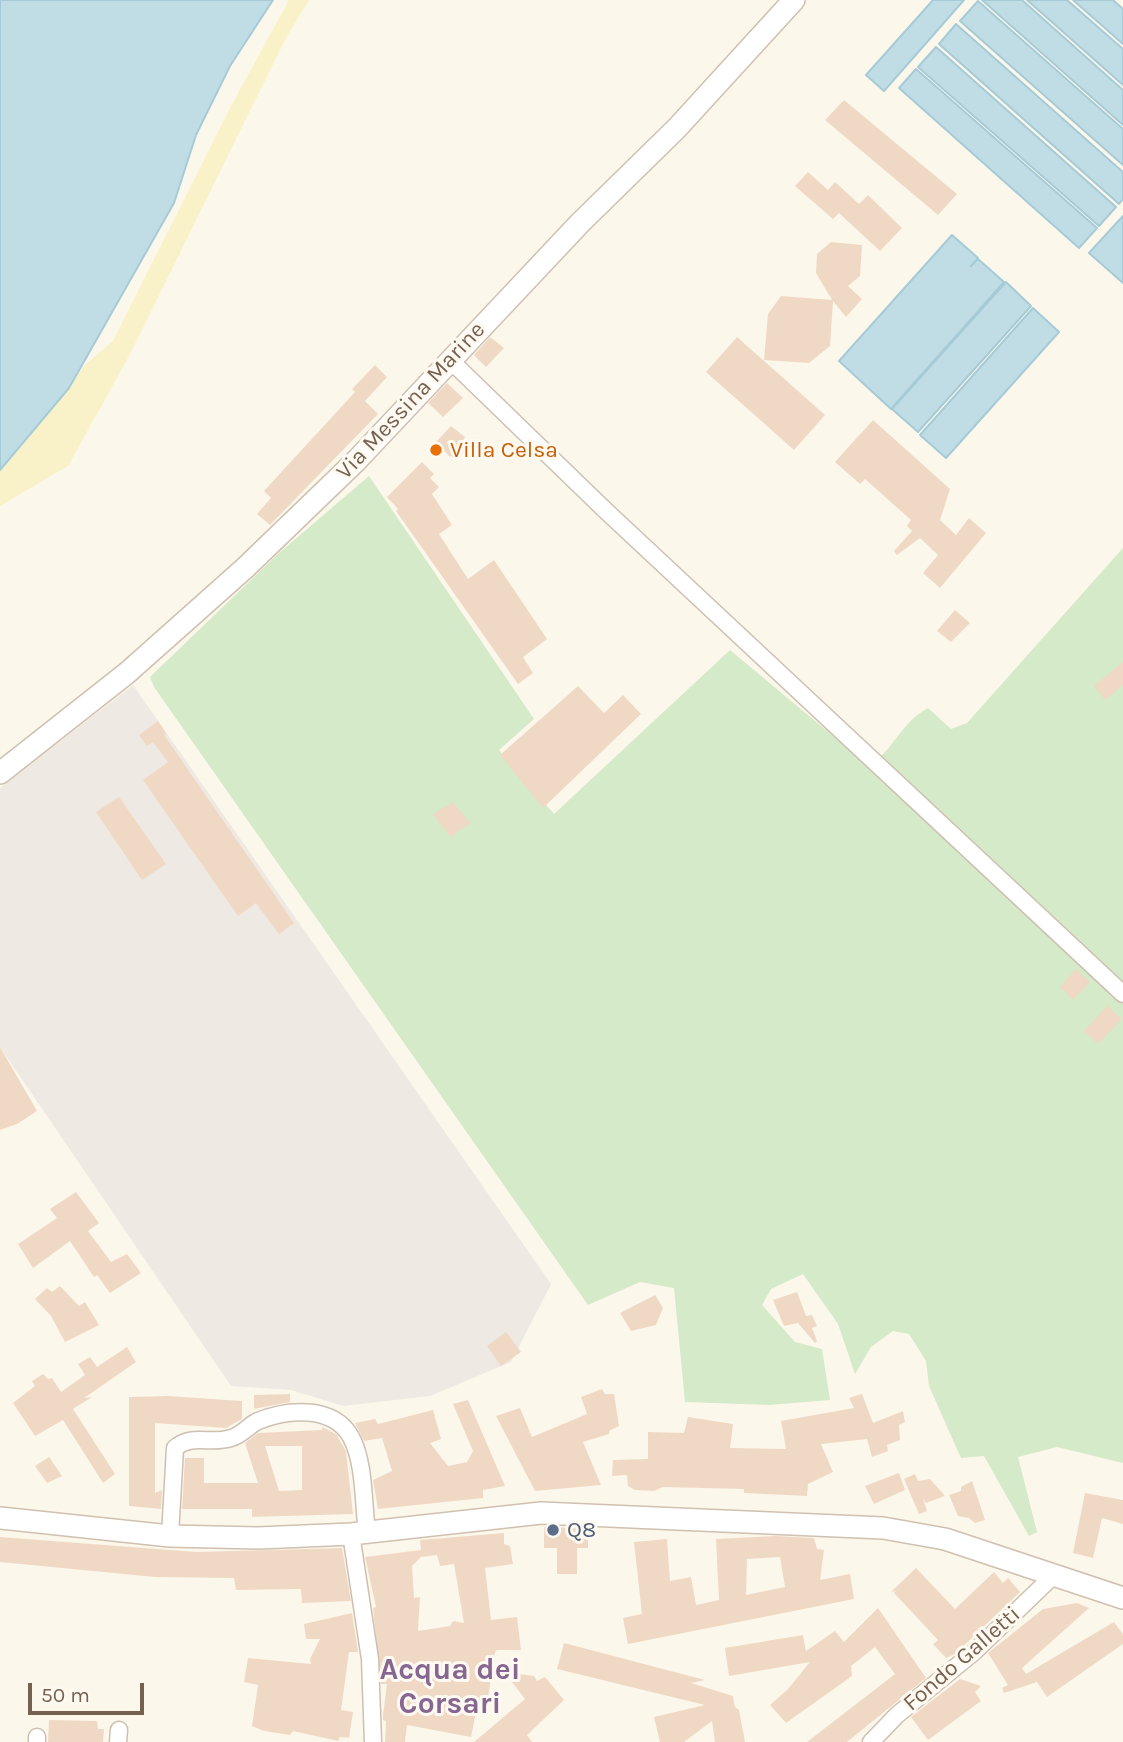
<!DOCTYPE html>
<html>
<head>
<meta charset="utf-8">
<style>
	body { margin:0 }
	#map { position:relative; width:1123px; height:1742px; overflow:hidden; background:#fcf7eb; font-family:Karla,sans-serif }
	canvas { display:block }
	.scale { position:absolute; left:28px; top:1683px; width:116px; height:32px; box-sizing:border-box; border:4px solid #76604f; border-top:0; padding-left:9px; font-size:21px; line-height:24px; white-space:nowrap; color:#76604f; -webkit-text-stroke:5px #fefaf2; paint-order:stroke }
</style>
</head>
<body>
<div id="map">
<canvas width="1123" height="1742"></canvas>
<div class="scale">50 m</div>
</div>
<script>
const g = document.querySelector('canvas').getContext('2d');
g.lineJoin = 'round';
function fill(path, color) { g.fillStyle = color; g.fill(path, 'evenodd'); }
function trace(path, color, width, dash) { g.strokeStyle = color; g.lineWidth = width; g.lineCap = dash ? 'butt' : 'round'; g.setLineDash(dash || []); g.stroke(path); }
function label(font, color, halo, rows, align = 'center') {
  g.font = font + ' Karla,sans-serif'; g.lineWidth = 6; g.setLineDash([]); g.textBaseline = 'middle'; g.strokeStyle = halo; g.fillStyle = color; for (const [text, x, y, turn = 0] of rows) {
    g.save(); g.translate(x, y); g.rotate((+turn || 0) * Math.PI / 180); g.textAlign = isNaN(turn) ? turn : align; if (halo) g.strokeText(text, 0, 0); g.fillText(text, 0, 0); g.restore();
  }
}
const industrial = new Path2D(`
	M133,685L551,1284L511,1362L430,1396L343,1406L291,1390L231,1386L0,1047V788Z`);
const green = new Path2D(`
	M369,476L534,719L499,750L554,814L730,650L869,766C894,750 900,723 928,708L951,729L967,723L1123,548V1463L1057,1447L1018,1457L1037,1532L1029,1536L984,1456L961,1458L929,1386L926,1361L909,1334L893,1331L871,1347L855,1374L838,1324L803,1274L771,1289L762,1305L795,1342L822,1349L830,1400L769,1405L685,1402L674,1288L640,1282L588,1305L154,687L150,677L279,553Z`);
const sand = new Path2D(`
	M289,0H309L287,36L129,356L68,466L0,506V470L86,364L113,341L231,106Z`);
const water = new Path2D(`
	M0,0H273L230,66L196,135L174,203L69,388L0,470Z
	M933,0H964L884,91L866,75Z
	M982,0H1022L1123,90V125Z
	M1027,0H1067L1123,49V85Z
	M1073,0H1113L1123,9V44Z
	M978,1L1123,129V165L960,21Z
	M956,24L1123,172V199L1119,204L939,44Z
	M936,47L1116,207L1099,226L918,67Z
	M916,69L1097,228L1079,248L899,88Z
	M1123,216V283L1089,253Z
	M952,235L978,258L971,266L978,259L1004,282L891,409L839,361Z
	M1006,282L1031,306L918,432L892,409Z
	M1033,308L1059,332L946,458L920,435Z`);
const building = new Path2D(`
	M844,100L957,194L938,215L825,120Z
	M808,172L828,190L835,182L859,204L868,195L902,228L880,251L839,213L833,219L795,186Z
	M831,242L862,245L860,276L848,286L862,299L846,317L833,301L830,346L809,363L764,360L768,314L781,296L832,300L816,273L817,254Z
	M490,337L504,348L486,367L474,355Z
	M737,337L825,415L794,450L706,372Z
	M375,365L387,377L365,401L378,414L270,525L257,514L271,498L264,491L355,392L352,389Z
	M447,383L463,398L443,417L428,403Z
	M873,420L950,489L940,520L956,535L969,518L986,533L940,588L923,573L938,555L920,538L897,555L894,551L912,531L907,526L911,520L865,479L860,484L835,462Z
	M451,426L465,437L460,446L466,451L458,457L449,456L436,442Z
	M422,462L434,474L430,478L439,487L432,494L452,525L439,534L468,579L494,560L547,639L523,657L533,673L518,684L396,511L398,509L387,497Z
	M955,610L970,623L951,642L937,631Z
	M1123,662V685L1105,700L1094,686Z
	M578,686L604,713L623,695L641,714L543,808L500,755Z
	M158,721L166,733L164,735L294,923L279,934L256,903L238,916L143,780L168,762L153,742L147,746L139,735Z
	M119,797L166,864L142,880L96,812Z
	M453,802L470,823L450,837L433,814Z
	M1076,969L1090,982L1073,1000L1060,987Z
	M1107,1006L1122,1019L1098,1044L1084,1031Z
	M0,1047L37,1111L17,1124L0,1130Z
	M76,1192L99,1223L88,1231L111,1262L127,1254L141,1273L110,1293L97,1275L94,1277L70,1241L33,1268L18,1244L57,1218L50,1209Z
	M60,1286L79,1306L85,1302L99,1325L65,1342L51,1316L35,1299L47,1288L52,1292Z
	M797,1292L806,1316L812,1315L817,1326L812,1328L817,1341L815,1343L798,1323L784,1326L773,1300Z
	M655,1295L663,1308L656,1325L631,1331L620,1313Z
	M506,1332L521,1352L501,1366L487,1346Z
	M127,1347L136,1362L84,1398L92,1397L73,1409L115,1474L103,1483L63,1420L35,1436L13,1403L35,1386L32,1381L43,1374L48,1379L52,1378L61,1392L85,1375L78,1364L90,1357L97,1367Z
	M602,1389L605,1394H614L619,1426L609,1431V1434L583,1442L601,1485L535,1491L496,1416L520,1408L532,1437L587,1414L581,1397Z
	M290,1394V1402L254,1409V1395Z
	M862,1394L873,1423L903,1411L905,1422L899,1425L900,1440L887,1445L888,1451L872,1457L867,1439L821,1444L833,1472L808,1484L807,1496L744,1493V1489L663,1487L654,1491L635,1490L628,1486L627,1475L612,1476L613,1460L648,1459V1432L684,1433L688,1417L733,1424L730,1448L786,1449L781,1421L854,1408L849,1398Z
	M168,1396L242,1401V1419L226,1428L155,1423V1493L162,1490L161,1509L129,1506V1397Z
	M468,1400L505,1486L483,1490V1498L378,1509L373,1480L392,1471L382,1438L364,1441L355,1423L375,1419L378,1424L433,1410L441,1439L430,1443L448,1466L467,1462L473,1451L453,1404Z
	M322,1427L336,1434L346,1451L353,1514L252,1517V1509H182L185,1458H204V1483H258L245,1443L258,1433L322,1430ZM265,1446H302V1490L279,1491Z
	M49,1457L62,1476L47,1483L35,1466Z
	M899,1473L905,1490L874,1504L865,1486Z
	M915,1474L918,1481L930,1479L945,1496L926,1503L923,1498L927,1511L919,1514L904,1479Z
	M972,1481L985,1520L975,1523L969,1518L958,1516L949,1495L961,1491V1487Z
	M1085,1493L1123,1500V1524L1102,1518L1093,1558L1073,1553Z
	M544,1527L588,1528V1548H577V1574H557V1548H544Z
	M504,1533V1544L510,1546L513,1564L485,1568L491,1620L517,1617L521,1650H497L495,1652L487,1704L478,1703L471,1737L407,1725L405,1742H385L386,1721L383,1720V1715L387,1684H381L373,1608L376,1607L365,1557L421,1550L420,1540ZM437,1555L440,1566L454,1564L464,1623L453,1621L450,1626L418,1631L420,1597L414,1598L412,1566L421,1557Z
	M775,1536L814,1538L817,1549L824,1550L820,1580L850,1574L854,1599L628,1644L623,1618L642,1614L634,1542L667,1539L670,1581L691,1577L696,1605L719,1600L716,1539ZM780,1557L785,1587L746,1595L747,1559Z
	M0,1537L196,1552L342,1548L351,1601L302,1603L301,1589L236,1590L234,1578L155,1577L0,1562Z
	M916,1568L955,1609L994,1572L1003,1583L1008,1578L1020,1592L955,1654L946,1658L933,1644L938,1640L894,1593L896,1591L891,1592Z
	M1077,1603L1089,1608L1022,1668L1026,1674L1114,1622L1123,1634V1644L1047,1697L1037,1682L1004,1693L1002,1688L1008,1685L988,1653L1043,1609Z
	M878,1608L926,1678L847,1742H807L895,1674L875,1647L851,1666L852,1676L786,1723L770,1705L788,1689L810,1662L729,1676L725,1648L803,1635L806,1651L835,1631L844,1642Z
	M352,1613L358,1652H349L341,1710L353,1712L349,1738L340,1737L338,1741L293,1731L290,1735L264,1731L252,1726L258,1685L244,1682L248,1658L311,1664L310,1659L320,1639H306L304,1624Z
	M564,1643L705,1680L691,1683L733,1696L735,1707L739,1710L745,1742H715L712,1721L684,1742H660L654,1717L705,1705L557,1669Z
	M519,1674L534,1676L537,1681L545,1677L564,1700L527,1735L532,1742H474L525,1699L512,1682Z
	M960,1679L981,1686L975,1692L981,1701L928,1740L911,1717Z
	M49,1720L97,1721L98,1729H104L103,1742H48Z`);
const minor = new Path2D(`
	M450,360L605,510L1123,994
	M351,1534L370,1659L373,1742
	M170,1536L175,1448C193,1433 210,1445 231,1438C241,1436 249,1425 258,1421C287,1409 333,1405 351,1437C365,1463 363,1503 367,1532
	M37,1742V1737
	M118,1742L119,1730
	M871,1742L897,1715L974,1652L1053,1576`);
const secondary = new Path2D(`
	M0,773L127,673L245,568L356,461L580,223L677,128L794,0
	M0,1518L170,1536L258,1538L351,1534L541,1513L883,1528L945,1539L1123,1598`);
const markers = [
	[436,450,7,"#e8710a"],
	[553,1530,7,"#5c6f8a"]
];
const streetNames = [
	["Via Messina Marine",411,401,-47],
	["Fondo Galletti",962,1659,-41]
];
const foodNames = [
	["Villa Celsa",450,450]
];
const serviceNames = [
	["Q8",567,1530]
];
const districtNames = [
	["Acqua dei",450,1670],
	["Corsari",450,1704]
];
fill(industrial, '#eee9e3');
fill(green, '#d4eac9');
fill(sand, '#f9f2c8');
fill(water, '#c0dde5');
trace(water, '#a6cbd7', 2);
fill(building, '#f0d9c4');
trace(minor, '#cec0b1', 19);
trace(secondary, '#d0c0af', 24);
trace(minor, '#fff', 16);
trace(secondary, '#fff', 21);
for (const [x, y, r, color] of markers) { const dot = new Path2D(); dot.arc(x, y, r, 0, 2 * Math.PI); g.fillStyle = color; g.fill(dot); trace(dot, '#fefaf2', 2.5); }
label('23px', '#76604f', '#fefaf2', streetNames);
label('23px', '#c56008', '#fefaf2', foodNames, 'left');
label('23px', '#4e5e75', '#fefaf2', serviceNames, 'left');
label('bold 30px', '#876792', '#fefaf2', districtNames);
</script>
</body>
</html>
